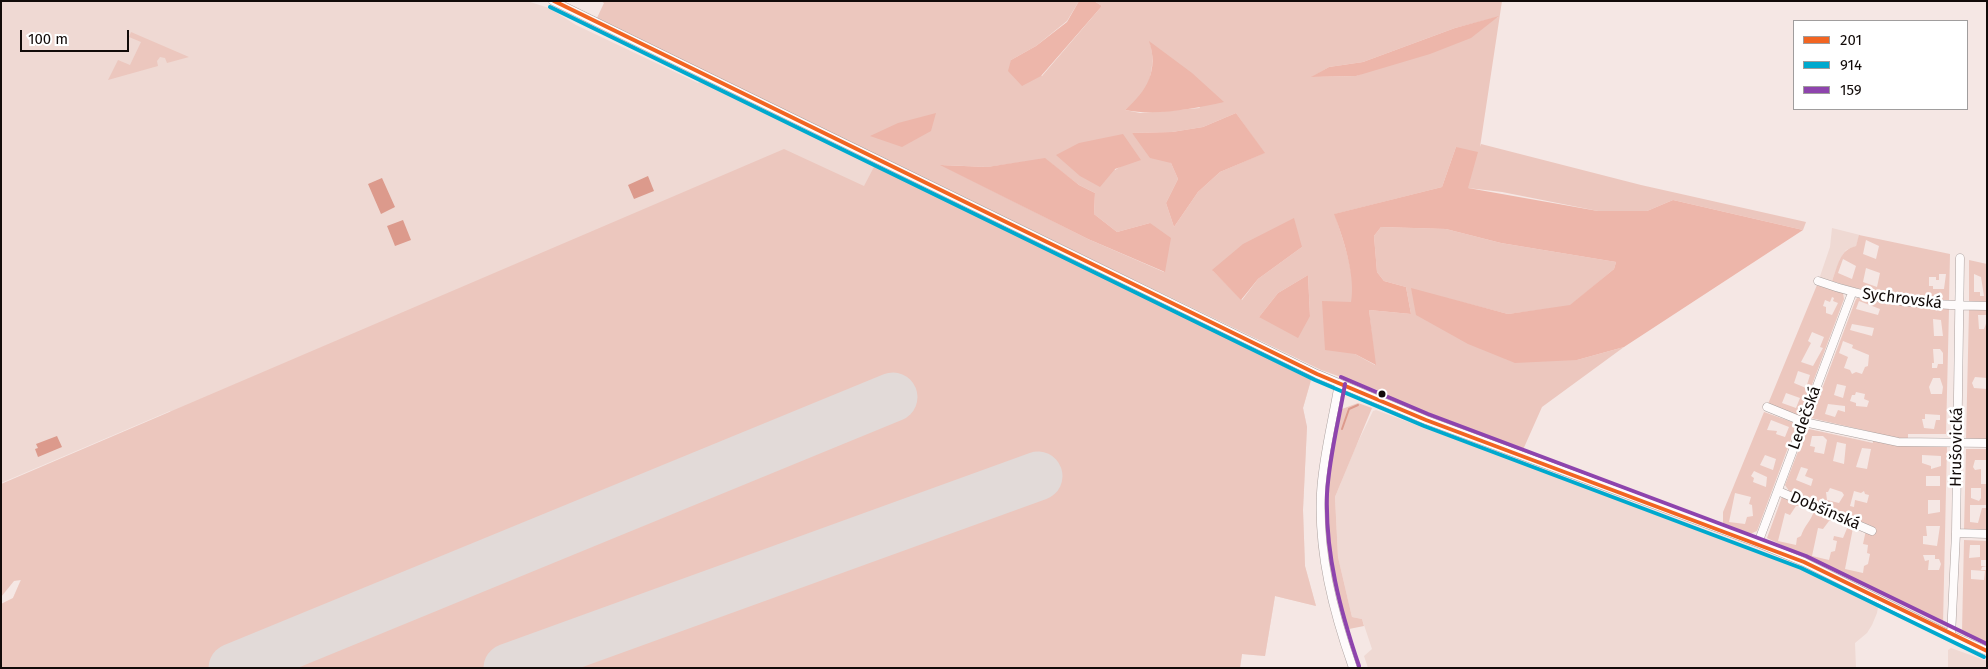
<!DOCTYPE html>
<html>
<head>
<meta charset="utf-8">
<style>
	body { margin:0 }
	#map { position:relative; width:1988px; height:669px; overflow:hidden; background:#f5e7e4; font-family:"Fira Sans",sans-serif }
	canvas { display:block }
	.frame { position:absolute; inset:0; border:2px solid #120b09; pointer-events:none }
	.legend { position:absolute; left:1793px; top:20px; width:175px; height:90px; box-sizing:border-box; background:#fff; border:1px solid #a09d9d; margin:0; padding:6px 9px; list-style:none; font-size:15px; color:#120b09 }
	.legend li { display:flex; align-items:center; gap:10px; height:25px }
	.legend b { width:25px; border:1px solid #a09d9d }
	.scale { position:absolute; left:20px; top:30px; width:109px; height:22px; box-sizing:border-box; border:2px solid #120b09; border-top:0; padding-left:6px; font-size:15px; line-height:18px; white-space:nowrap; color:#120b09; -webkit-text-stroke:4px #fff; paint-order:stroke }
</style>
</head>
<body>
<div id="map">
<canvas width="1988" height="669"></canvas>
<div class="frame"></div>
<ul class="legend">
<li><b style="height:6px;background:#f26522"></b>201</li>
<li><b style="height:6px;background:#00a9ce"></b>914</li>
<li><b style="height:6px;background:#8e44ad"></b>159</li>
</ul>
<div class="scale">100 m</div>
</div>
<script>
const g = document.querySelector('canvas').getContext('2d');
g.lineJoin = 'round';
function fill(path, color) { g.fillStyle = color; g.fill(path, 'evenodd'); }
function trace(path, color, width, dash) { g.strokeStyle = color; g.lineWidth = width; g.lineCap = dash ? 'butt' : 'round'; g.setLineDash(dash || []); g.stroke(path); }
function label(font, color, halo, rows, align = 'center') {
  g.font = font + ' "Fira Sans",sans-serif'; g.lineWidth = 5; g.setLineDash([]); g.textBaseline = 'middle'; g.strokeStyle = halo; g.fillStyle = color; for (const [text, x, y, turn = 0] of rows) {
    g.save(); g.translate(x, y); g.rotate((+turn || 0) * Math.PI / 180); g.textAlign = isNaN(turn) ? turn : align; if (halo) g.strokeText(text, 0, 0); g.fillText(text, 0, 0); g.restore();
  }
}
const built = new Path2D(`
	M1,1H527L549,8L576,25L698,83L701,81L1311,380L1303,408L1307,427L1303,510L1305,566L1316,606L1275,596L1265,656L1242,654L1240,668H1V604L13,598L36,543L184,440L170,411L1,483Z
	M1832,228L1860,235L1856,246L1846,250L1840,259L1829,289L1817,285L1830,247Z
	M1376,410L1739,544L1794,565L1874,603L1878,607L1877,613L1872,625L1867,633L1855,643L1856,668H1368L1364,656L1372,649L1362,619L1352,617L1338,557L1335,497L1356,446L1373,411Z
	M1951,648L1987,661V668H1948V650Z`);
const green = new Path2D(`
	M601,1H1079L1067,21L1036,46L1011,60L1042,76L1102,6L1094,1H1502L1480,147L1481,144L1641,185L1806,222L1803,230L1673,200L1647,211H1598L1502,192L1468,188L1456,147L1442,187L1335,214C1342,238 1353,266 1353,292C1352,313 1354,333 1355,354L1375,365L1369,310L1411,314L1406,287L1384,281L1377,272L1374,236L1381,227L1446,229L1501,243L1616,262L1614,269L1570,306L1508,314L1411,289L1577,360L1624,347L1542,407L1522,452L1428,417L1377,390L1321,370L596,20L604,3ZM1498,17L1356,76L1312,77L1329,67L1363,62L1455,28ZM1150,42L1200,108L1140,113L1125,110C1130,106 1136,102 1141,97C1152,82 1155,59 1150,42ZM1236,113L1264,153L1220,172L1198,192L1174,227L1166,203L1178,179L1171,163L1132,133L1172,132L1203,127ZM1123,135V165L1115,170L1104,139ZM1045,159L1079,185L1095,193L1094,214L1117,232L1150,223L1164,272L1088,239L942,165L987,167ZM1302,247L1258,279L1242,300L1213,271ZM1308,275L1310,316L1259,317L1278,293Z
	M131,32L189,57L167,63L165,58L160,57L157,61L158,66L108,80L118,60L130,65L141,42L129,37Z
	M784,149L864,186L875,165L1311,380L1303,408L1307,427L1303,510L1305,566L1316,606L1275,596L1265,656L1242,654L1240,668H1V604L13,598L21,580L14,581L1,597V484Z
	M1859,235L1950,254L1949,300H1925L1924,308L1949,309L1946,434H1908V445H1947L1943,624L1767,538L1782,497L1802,506H1796L1790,515L1785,513L1778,541L1796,545L1797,538L1801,536C1804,526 1811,521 1814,511L1836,521H1829L1823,529L1818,528L1812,556L1829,560L1831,552L1835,551L1837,541L1833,540L1834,536L1843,538L1848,526L1853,528L1845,569L1863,573L1864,566L1868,564L1870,554L1867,553L1868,545L1863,544L1866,530L1873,533V527L1789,491L1785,485L1806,431L1809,429L1873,443L1872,432L1811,418L1856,299L1859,297L1885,302L1887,294L1855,288L1832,281C1838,266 1839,250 1856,246ZM1866,240L1879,246L1876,259L1863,254ZM1843,259L1856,266L1852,279L1838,273ZM1866,268L1880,273L1877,287L1863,282ZM1939,274H1946L1944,289H1933V286H1929V277H1936V280H1939ZM1859,301L1880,309L1878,315L1856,309ZM1933,319L1941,320L1943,336H1934ZM1852,324L1874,328L1872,336L1850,330ZM1843,341L1853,345L1852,348L1869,355L1868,366L1865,367L1862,374L1856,372L1852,374L1850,370L1844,368L1848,357L1839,353ZM1933,349H1940L1943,353V364H1938L1937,368H1932V363H1934ZM1933,378H1940L1943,387L1942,394H1931L1929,387ZM1837,384L1846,386L1843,398L1834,395ZM1856,392L1865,394L1864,399L1869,401L1867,407L1856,406V403L1850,401L1852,395H1855ZM1828,404L1845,406V412L1838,410L1835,417L1825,414ZM1925,414L1940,415V420H1936L1934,429L1924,428L1922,419H1925ZM1812,436H1823L1827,440L1824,454L1814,452L1815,447L1810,446ZM1837,442L1846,444L1844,464L1833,461ZM1862,448L1871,449L1867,469L1856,467ZM1922,455L1941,456V466L1931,469V466L1922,463ZM1801,467L1808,469L1805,476L1813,479L1811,486L1796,480ZM1926,476H1940V486H1926ZM1830,488L1842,492L1844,495L1839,503L1827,500L1826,492H1828ZM1854,491L1861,493L1864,491L1865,494L1869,495L1867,503L1855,500L1854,507L1850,506ZM1928,500H1940V512L1928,514ZM1926,526H1940L1937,546L1923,544V536H1927ZM1923,555H1935V559H1939L1941,564L1939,570H1928L1929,560L1925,561Z
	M1969,260L1987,264V302L1969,301ZM1974,274L1981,277L1984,296H1980V292H1974Z
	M1817,285L1843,293L1844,299L1800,417L1768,404ZM1832,297L1834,298L1833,301L1838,303L1832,315L1826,313V307L1823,306L1825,300L1830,302ZM1812,332L1824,337L1820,347L1823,348L1813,366L1801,362L1811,343L1808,341ZM1798,371L1810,375L1806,388L1794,383ZM1786,393L1800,398L1796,408L1782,403Z
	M1969,310H1987V315H1978L1979,329H1984L1987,321V378L1975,377L1972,383L1974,388L1987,389V440L1966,439Z
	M1358,403L1372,408L1335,497L1338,557L1352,617L1362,619L1364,626L1349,629L1345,626C1331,580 1321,533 1327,485C1329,462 1336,437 1341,414L1342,409Z
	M1764,412L1795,423L1796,426L1757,531L1750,534L1723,524V512ZM1771,420L1789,427L1785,437L1776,434L1777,431L1767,430ZM1765,455L1776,459L1773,470L1760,465ZM1754,471L1767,477L1766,487L1753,482L1754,478L1751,476ZM1735,493L1751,497L1749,504L1752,505L1753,516L1747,517L1745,524L1729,522Z
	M1966,449H1987V460H1975L1973,467L1975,470L1981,469V484H1986L1987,473V505H1970V522L1978,523L1982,508H1987V531H1964ZM1971,488H1981V498L1979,501L1971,498Z
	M1964,540L1987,541V560H1981V566H1987L1982,567L1981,570H1987V642L1965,636L1962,632ZM1970,545H1980V557L1969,558ZM1971,570L1985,571L1984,580L1971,579Z`);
const forest = new Path2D(`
	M1079,1H1094L1102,6L1041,76L1022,86L1008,71L1011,60L1036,46L1067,22Z
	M1499,16L1471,38L1430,54L1356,76L1311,77L1329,67L1363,62L1455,28Z
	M1149,41L1192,73L1224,102C1193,109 1156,116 1125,110C1147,91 1159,70 1149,41Z
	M936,113L931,131L902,147L870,136L898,123Z
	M1236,113L1265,153L1220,172L1198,192L1174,227L1166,203L1178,179L1171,163L1150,158L1132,133L1172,132L1203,127Z
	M1123,134L1141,160L1115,169L1100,187L1080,176L1056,155L1079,143Z
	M1456,147L1478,152L1468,188L1598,211H1647L1673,200L1803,230L1624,347L1577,360L1515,363L1468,344L1416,315L1411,288L1508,314L1570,305L1614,269L1616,262L1501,243L1446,229L1381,227L1374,236L1377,272L1384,281L1406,287L1411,314L1369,310L1376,365L1355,354L1325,350L1322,301L1351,302C1356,277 1343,237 1334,214L1442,187Z
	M1045,158L1079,185L1095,193L1094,214L1117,232L1150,223L1171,238L1165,272L1088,239L940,165L987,167Z
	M1294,218L1302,247L1258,279L1241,300L1212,270L1243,244Z
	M1308,275L1310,316L1298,338L1259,317L1278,293Z`);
const water = new Path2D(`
	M648,176L654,191L634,199L628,185Z
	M382,178L395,207L381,214L368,184Z
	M403,220L411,240L395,246L387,226Z
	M57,436L62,447L38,457L35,449L38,448L36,444Z`);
const stream = new Path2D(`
	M1342,429L1349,409L1358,405`);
const runway = new Path2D(`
	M233,668L893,397
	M508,668L1038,476`);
const minor = new Path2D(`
	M553,1L1317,374L1426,420L1758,543L1804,562L1946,633L1987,651
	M1818,281C1875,302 1927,305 1987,306
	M1339,383C1333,420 1323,456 1321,493C1318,553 1333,611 1353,668
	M1767,407L1804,422L1898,442L1987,443
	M1778,491L1872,531
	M1956,533L1987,534
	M1758,543L1852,293
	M1951,636L1956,533L1960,258`);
const bus1 = new Path2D(`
	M554,1L1317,374L1426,420L1804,562L1987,651`);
const bus2 = new Path2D(`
	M550,7L1315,380L1424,426L1801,568L1984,657`);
const bus3 = new Path2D(`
	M1341,377L1428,414L1806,556L1987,644
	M1345,384C1339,420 1329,457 1327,494C1325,553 1340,610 1359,666`);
const markers = [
	[1382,394,4.5,"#120b09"]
];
const streetNames = [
	["Sychrovská",1902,299,7],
	["Ledečská",1805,418,-70],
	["Hrušovická",1957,447,-89],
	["Dobšínská",1825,511,23]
];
fill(built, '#efd9d3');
fill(green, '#ecc7be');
fill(forest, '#edb6aa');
fill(water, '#dc9a8c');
trace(stream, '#dc9a8c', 2);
trace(runway, '#e2dad8', 49);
trace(minor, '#aba19f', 9);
trace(minor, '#fefbfb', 8);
trace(bus1, '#f26522', 4);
trace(bus2, '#00a9ce', 4);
trace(bus3, '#8e44ad', 4);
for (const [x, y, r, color] of markers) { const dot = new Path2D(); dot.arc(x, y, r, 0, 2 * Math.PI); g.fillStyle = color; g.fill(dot); trace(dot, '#fff', 2); }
label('16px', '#120b09', '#fff', streetNames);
</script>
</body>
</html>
